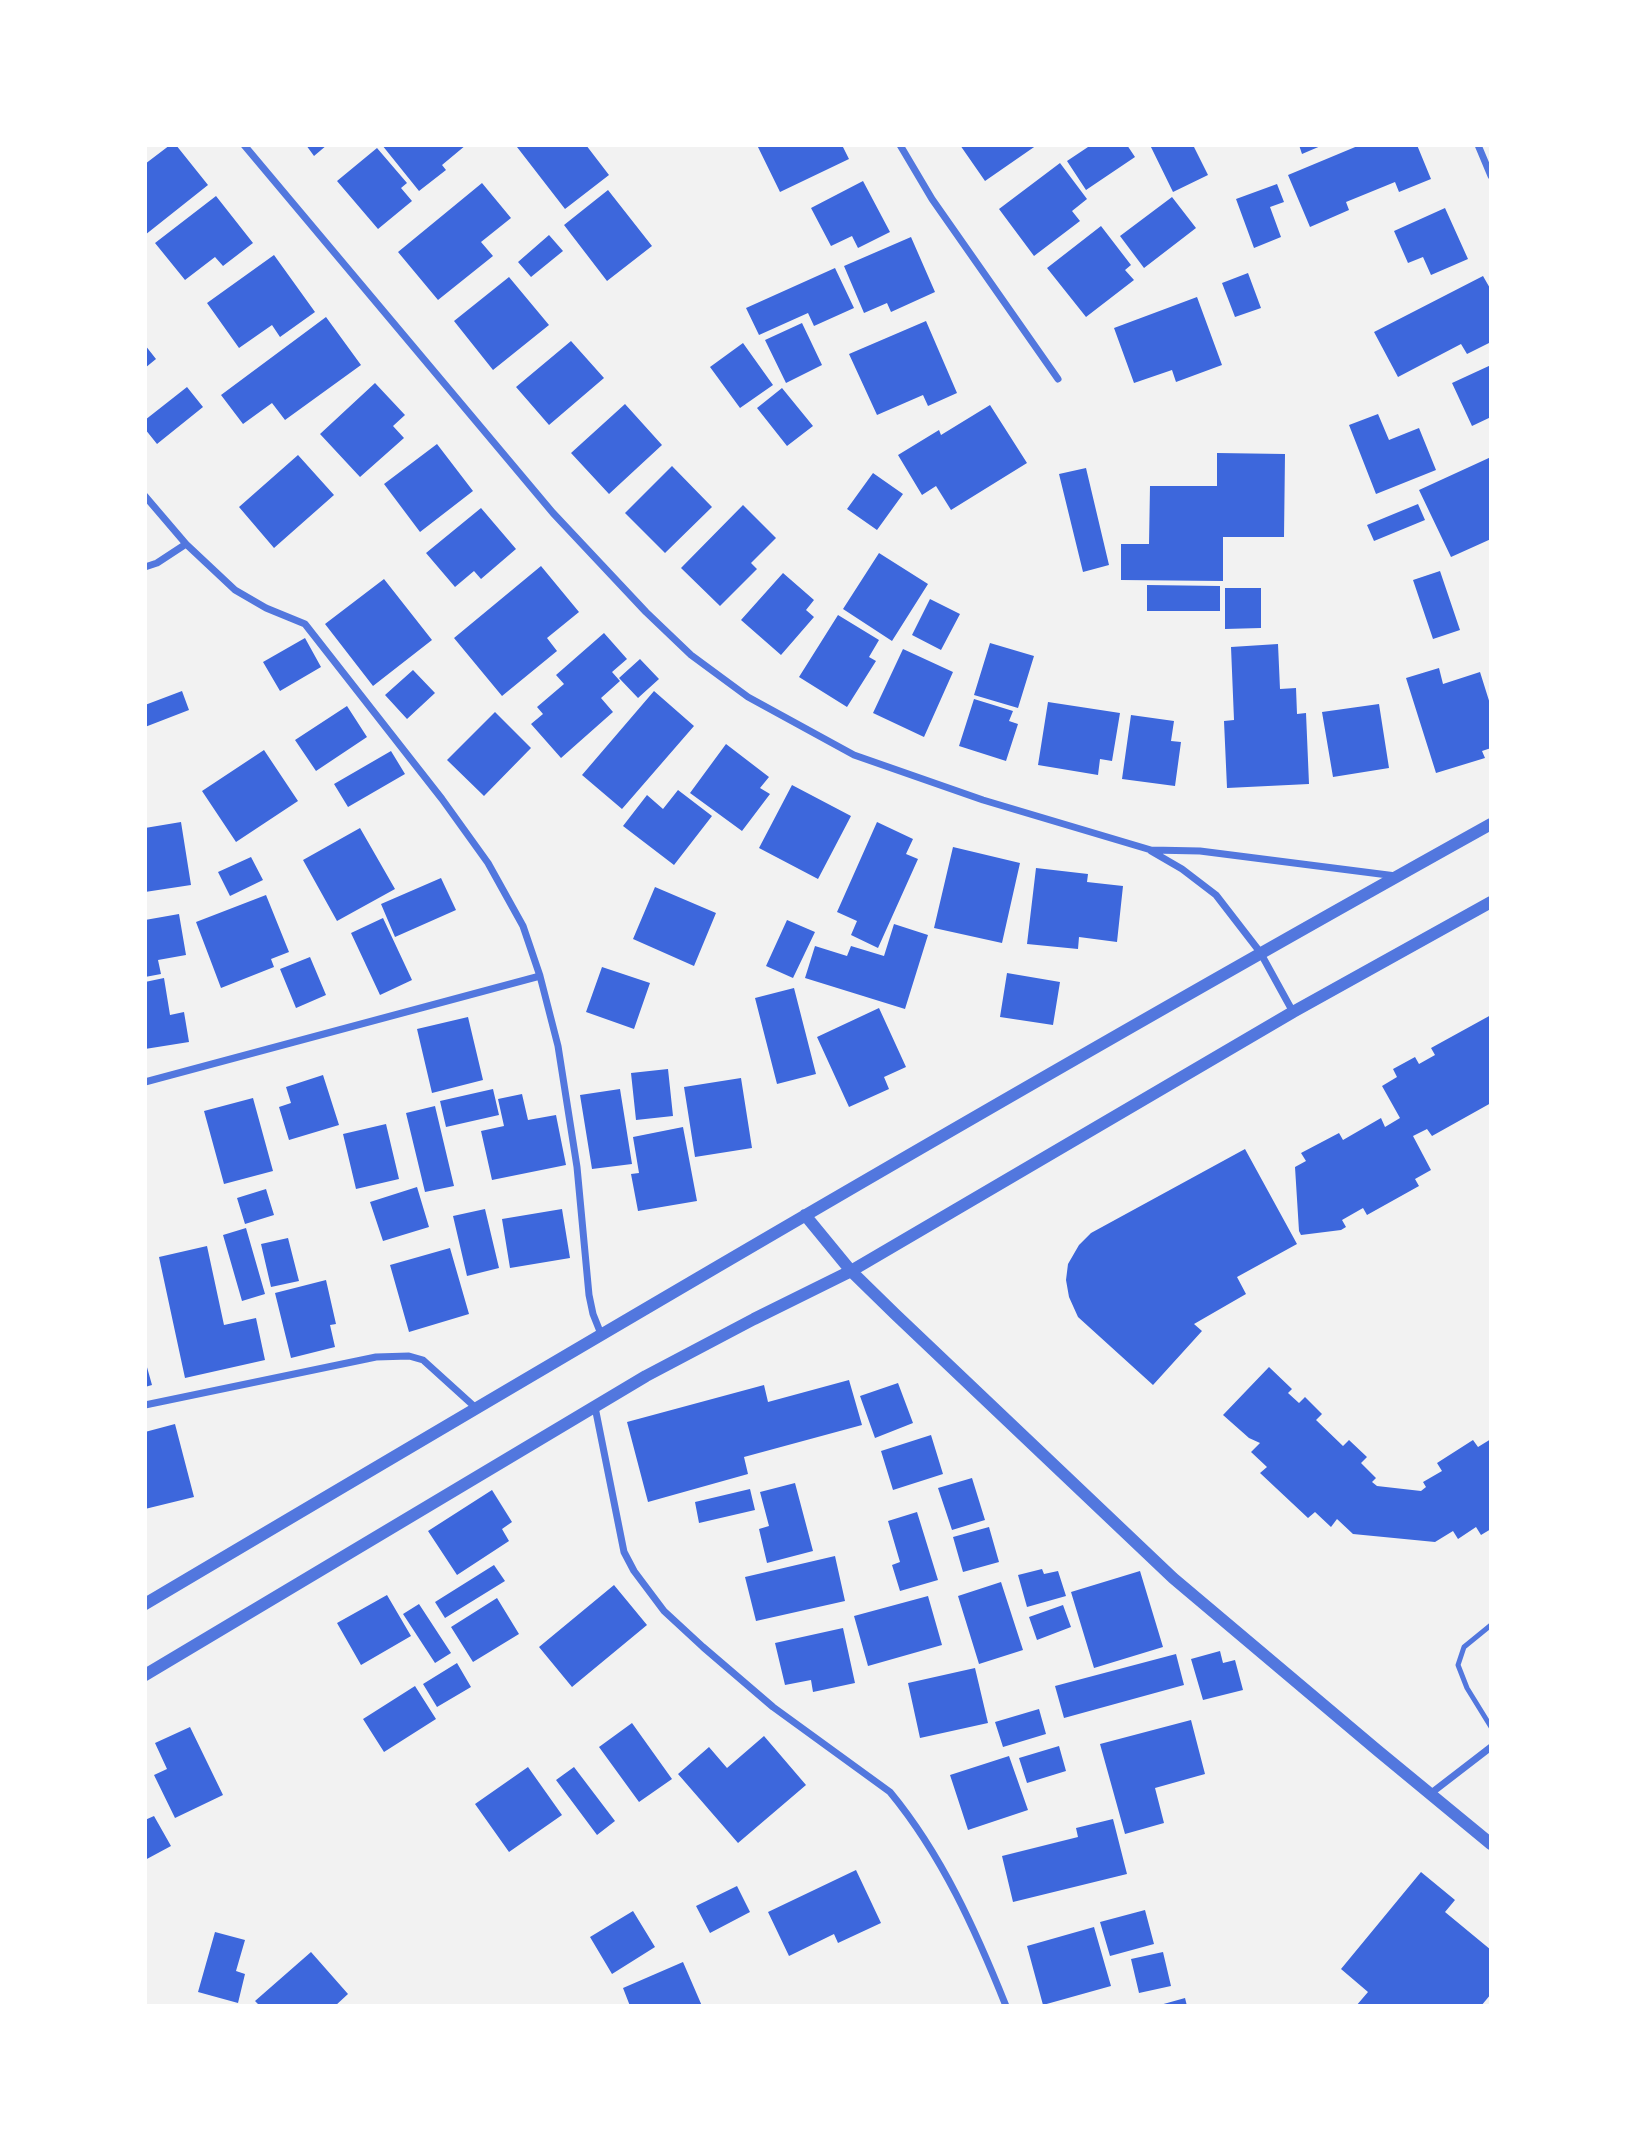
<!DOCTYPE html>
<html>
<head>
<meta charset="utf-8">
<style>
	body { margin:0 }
	#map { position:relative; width:1636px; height:2151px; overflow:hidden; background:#f2f2f2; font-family:"Source Sans 3",sans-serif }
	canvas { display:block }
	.frame { position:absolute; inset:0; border:147px solid #fff; pointer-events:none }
</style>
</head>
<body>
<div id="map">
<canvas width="1636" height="2151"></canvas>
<div class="frame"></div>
</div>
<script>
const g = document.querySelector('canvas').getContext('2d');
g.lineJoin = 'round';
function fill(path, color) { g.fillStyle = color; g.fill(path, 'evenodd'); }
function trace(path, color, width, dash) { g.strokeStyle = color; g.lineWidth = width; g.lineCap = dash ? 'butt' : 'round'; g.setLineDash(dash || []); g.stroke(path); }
const building = new Path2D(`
	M170,145H176L208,185L145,235V164Z
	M306,145H327L314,156Z
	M382,145H466L442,165L446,170L419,191Z
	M520,145H586L609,175L565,209L517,147Z
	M757,145H842L849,159L780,192Z
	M960,145H1037L985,181Z
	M1091,145H1127L1135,157L1086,190L1067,161Z
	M1150,145H1193L1208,175L1173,192Z
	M1299,145H1323L1302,154Z
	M1360,145H1417L1431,179L1399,192L1395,182L1346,202L1349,210L1310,227L1288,175Z
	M377,148L407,183L401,188L412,201L378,229L337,181Z
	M1060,163L1087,199L1072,211L1080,221L1034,256L999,209Z
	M863,181L890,232L858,248L852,236L831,246L811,208Z
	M482,183L511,218L481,242L493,256L438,300L398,252Z
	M1277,184L1284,202L1270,207L1281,237L1254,248L1236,199Z
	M608,190L652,246L607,281L564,225Z
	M216,196L253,243L223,266L215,257L185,280L155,243Z
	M1172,197L1196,228L1144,268L1120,236Z
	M1445,208L1468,259L1431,275L1423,257L1408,263L1394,231Z
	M1101,226L1131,265L1125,270L1134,280L1086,317L1047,268Z
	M549,235L563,251L531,277L518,262Z
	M911,237L935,292L891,312L887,303L864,313L844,266Z
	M274,255L315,312L280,337L272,325L239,348L207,303Z
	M835,268L854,308L814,326L808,313L759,335L746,308Z
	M1248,273L1261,308L1235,317L1222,283Z
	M1483,276L1491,290V342L1467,354L1461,344L1398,377L1374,332Z
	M509,277L549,325L493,370L454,321Z
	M1197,297L1222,365L1176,382L1172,370L1134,383L1114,328Z
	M326,317L361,365L285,420L272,403L243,424L221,395Z
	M926,321L957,393L928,406L923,395L877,415L849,354Z
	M802,323L822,365L786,383L765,340Z
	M571,341L604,378L549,425L516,387Z
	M743,343L773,385L740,408L710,367Z
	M145,345L156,359L145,368Z
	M1491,365V417L1472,426L1452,383Z
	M375,383L405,415L393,426L404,438L360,477L320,434Z
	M187,387L203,407L157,444L145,429V420Z
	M782,388L813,426L787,446L757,408Z
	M625,404L662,445L609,494L571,453Z
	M990,405L1027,463L951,510L936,486L922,495L898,455L939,430L941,435Z
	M1378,414L1389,440L1419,428L1436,470L1376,494L1349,425Z
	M437,444L473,491L420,532L384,484Z
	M1217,453L1285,454L1284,537H1223V581L1121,580V544H1149L1150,486H1217Z
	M298,455L334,495L274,548L239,507Z
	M1491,457V539L1451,557L1419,490Z
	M672,466L712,507L665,553L625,513Z
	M1086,468L1109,565L1083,572L1059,474Z
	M873,473L903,494L877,530L847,509Z
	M1418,504L1425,520L1374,541L1367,525Z
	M743,505L776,538L751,563L757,569L720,606L681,568Z
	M481,508L516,549L481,579L474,571L455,587L426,553Z
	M879,553L928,584L892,641L843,609Z
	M541,566L579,612L547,638L557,651L502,696L454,638Z
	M1440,571L1460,630L1433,639L1413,580Z
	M783,573L814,600L806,610L814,617L781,655L741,620Z
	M384,579L432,640L373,686L325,624Z
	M1147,585L1220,586V611H1147Z
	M1225,588H1261V628L1225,629Z
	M930,599L960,614L941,650L912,635Z
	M838,615L879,640L869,657L876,661L847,707L799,677Z
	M604,633L627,659L612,672L620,681L601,698L613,712L561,758L531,724L543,714L537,707L564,684L556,675Z
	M305,638L321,667L280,691L263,662Z
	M990,643L1034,656L1018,708L974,695Z
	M1278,644L1280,689L1296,688L1297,714L1306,713L1309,784L1227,788L1224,721L1234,720L1231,647Z
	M903,649L953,672L924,737L873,713Z
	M640,659L659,679L638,698L619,678Z
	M1439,668L1443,684L1480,672L1491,707V748L1482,751L1485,758L1436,773L1406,678Z
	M413,670L435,693L407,719L385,695Z
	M182,691L189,710L145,727V705Z
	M654,691L694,726L622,809L582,775Z
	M974,699L1013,711L1009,721L1018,724L1006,761L959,746Z
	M1048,702L1120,713L1112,761L1100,759L1098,775L1038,765Z
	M1379,704L1389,768L1333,777L1322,712Z
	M347,706L367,737L316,771L295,740Z
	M495,712L531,748L484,796L447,760Z
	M1131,715L1174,721L1171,741L1181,742L1175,786L1122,779Z
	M726,744L769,777L760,788L770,794L742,831L690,793Z
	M264,750L298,801L236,842L202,791Z
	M391,751L405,774L348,807L334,784Z
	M792,785L851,816L818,879L759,848Z
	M678,790L712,816L674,865L623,826L647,795L663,809Z
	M181,822L191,885L145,892V828Z
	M877,822L913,839L906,854L918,859L878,948L851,935L857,921L837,912Z
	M360,828L395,889L337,921L303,860Z
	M953,847L1020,863L1002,943L934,928Z
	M251,857L263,880L230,896L218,872Z
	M1036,868L1088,874L1087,882L1123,886L1117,942L1079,937L1078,949L1027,944Z
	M441,878L456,910L395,937L381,904Z
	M655,887L716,913L694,966L633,939Z
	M266,895L289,952L271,959L274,967L221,988L196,922Z
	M179,914L186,955L158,960L161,974L145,977V920Z
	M383,918L412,980L380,995L351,933Z
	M787,920L815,932L793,978L766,966Z
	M894,924L928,935L905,1009L805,978L815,946L847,956L851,946L884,956Z
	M310,957L326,995L296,1008L280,969Z
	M602,967L650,983L634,1029L586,1012Z
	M1007,973L1060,982L1053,1025L1000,1017Z
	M164,978L170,1015L184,1012L189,1042L145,1049V982Z
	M794,988L816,1074L777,1084L755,998Z
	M879,1008L906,1067L884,1077L889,1089L849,1107L817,1037Z
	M1491,1015V1103L1432,1136L1427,1129L1413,1136L1431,1170L1415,1179L1419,1186L1367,1215L1363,1208L1342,1220L1346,1227L1341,1230L1301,1235L1299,1231L1295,1167L1306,1161L1301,1153L1339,1133L1343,1140L1381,1118L1385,1127L1400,1118L1382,1086L1397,1077L1393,1069L1415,1057L1419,1064L1435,1055L1431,1048Z
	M468,1017L483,1080L432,1093L417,1029Z
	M668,1069L673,1116L636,1120L631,1073Z
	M323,1075L339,1125L289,1140L279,1107L291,1103L286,1087Z
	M741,1078L752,1148L695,1157L684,1087Z
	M493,1089L499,1115L446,1127L440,1101Z
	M620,1089L632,1164L592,1169L580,1095Z
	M522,1094L528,1120L556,1115L566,1165L492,1180L481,1131L504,1126L498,1099Z
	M253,1098L273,1171L224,1184L204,1111Z
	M435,1106L454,1186L425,1192L406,1113Z
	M386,1124L399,1179L356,1189L343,1134Z
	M683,1127L697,1201L638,1211L631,1174L639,1173L633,1137Z
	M1245,1149L1297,1244L1237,1277L1246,1294L1194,1324L1202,1331L1153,1385L1078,1317L1069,1297L1066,1280L1068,1264L1079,1245L1091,1233Z
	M417,1187L429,1227L383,1241L370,1202Z
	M266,1189L274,1215L245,1224L237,1198Z
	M485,1209L499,1268L467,1276L453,1216Z
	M562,1209L570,1258L510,1268L502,1219Z
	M246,1228L265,1294L242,1301L223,1235Z
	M288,1238L299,1281L271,1287L261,1244Z
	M207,1246L224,1325L256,1318L265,1360L185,1378L159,1257Z
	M450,1248L469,1314L409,1332L390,1265Z
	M326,1280L336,1324L330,1325L335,1347L291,1358L275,1293Z
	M145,1360L152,1385L145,1387Z
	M1269,1367L1292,1389L1288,1393L1299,1403L1305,1397L1322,1414L1316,1420L1343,1446L1349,1440L1367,1457L1361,1463L1376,1478L1372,1482L1377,1486L1421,1491L1426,1487L1423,1482L1442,1471L1437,1463L1473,1440L1478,1447L1491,1439V1529L1481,1535L1476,1527L1458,1539L1453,1531L1435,1542L1353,1534L1337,1519L1331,1527L1315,1512L1308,1518L1260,1473L1267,1467L1251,1452L1260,1443L1249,1438L1223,1415Z
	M849,1380L862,1425L744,1457L748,1474L648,1502L627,1422L764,1385L768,1402Z
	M898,1383L913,1423L875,1438L860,1396Z
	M175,1424L194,1497L145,1509V1432Z
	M931,1435L943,1474L893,1490L881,1451Z
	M972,1478L985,1520L952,1530L938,1488Z
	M795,1483L813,1551L767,1563L759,1529L769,1526L760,1492Z
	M750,1489L755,1510L699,1523L695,1502Z
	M492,1490L512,1522L502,1529L509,1541L457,1575L428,1531Z
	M917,1512L938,1580L900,1591L892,1565L900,1562L888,1521Z
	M989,1527L999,1562L963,1572L953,1537Z
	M835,1556L845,1601L756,1621L745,1577Z
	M494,1565L505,1581L445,1618L435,1602Z
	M1042,1569L1044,1574L1058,1571L1066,1596L1027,1607L1018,1575Z
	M1140,1571L1163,1647L1094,1668L1071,1592Z
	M1001,1582L1023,1650L979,1664L958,1596Z
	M614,1585L647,1625L572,1687L539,1647Z
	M387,1595L411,1636L361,1665L337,1623Z
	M928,1596L942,1645L868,1666L854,1616Z
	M497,1598L519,1634L473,1662L451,1627Z
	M419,1604L451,1653L435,1663L403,1614Z
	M1063,1605L1071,1627L1037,1640L1029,1617Z
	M843,1628L855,1683L813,1692L811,1680L785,1685L775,1643Z
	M1220,1651L1223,1663L1235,1660L1243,1690L1203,1700L1191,1659Z
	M1176,1654L1184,1685L1064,1718L1055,1686Z
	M457,1663L471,1687L437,1707L423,1684Z
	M975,1668L988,1723L920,1738L908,1683Z
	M415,1686L436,1719L384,1752L363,1719Z
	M1039,1709L1046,1734L1003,1747L995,1722Z
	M1191,1720L1205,1774L1155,1788L1164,1823L1125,1834L1100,1744Z
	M632,1723L672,1779L639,1802L599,1747Z
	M190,1727L223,1795L175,1818L154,1775L167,1769L155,1743Z
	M764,1736L806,1785L738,1843L678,1774L709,1747L727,1768Z
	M1059,1746L1066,1771L1027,1783L1019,1758Z
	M1009,1756L1028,1810L968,1830L950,1775Z
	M528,1767L562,1815L509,1852L475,1804Z
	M574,1767L615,1821L597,1835L556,1780Z
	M154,1816L171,1846L145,1860V1820Z
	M1113,1819L1127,1874L1013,1902L1002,1856L1078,1837L1076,1828Z
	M856,1870L881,1923L838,1943L834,1934L789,1956L768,1912Z
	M1421,1872L1455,1900L1445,1912L1491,1950V1994L1481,2006H1356L1368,1992L1341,1969Z
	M737,1886L750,1912L710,1933L696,1906Z
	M1145,1910L1154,1944L1110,1956L1100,1922Z
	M633,1911L655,1947L612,1974L590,1937Z
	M1094,1927L1111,1986L1043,2005L1027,1946Z
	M215,1932L245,1940L236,1971L245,1974L238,2003L198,1992Z
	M311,1952L348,1994L335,2006H260L255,2001Z
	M1163,1952L1171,1986L1139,1993L1131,1959Z
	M683,1962L702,2006H630L623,1988Z
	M1185,1998L1187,2006H1160V2005Z`);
const service = new Path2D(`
	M1491,1625L1464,1647L1458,1665L1467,1688L1491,1727`);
const minor = new Path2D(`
	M244,145L553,513L646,612L691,655L748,697L854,755L983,800L1151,850L1200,851L1396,876
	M900,145L932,199L1058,379
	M1478,145L1491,176
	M145,496L186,544L235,590L266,608L305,624L442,799L488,863L523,926L540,976L558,1046L577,1167L589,1295L593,1314L601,1334
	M145,567L157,563L186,544
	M1151,851L1182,869L1216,895L1260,952L1293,1012
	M145,1082L540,976
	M145,1405L376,1357L409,1356L423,1360L476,1408
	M595,1407L624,1552L634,1571L664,1611L703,1647L773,1707L890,1792C942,1855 976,1931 1006,2006
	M1430,1794L1491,1747`);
const tertiary = new Path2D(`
	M805,1215L851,1271L895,1314L1173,1578L1377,1750L1491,1844
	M145,1604C591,1340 1038,1076 1491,824
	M145,1675L646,1376L754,1319L851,1271L1293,1012L1491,902`);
fill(building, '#3d67dc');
trace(service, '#5277de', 5);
trace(minor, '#5277de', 7);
trace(tertiary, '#5277de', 12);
</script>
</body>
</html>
